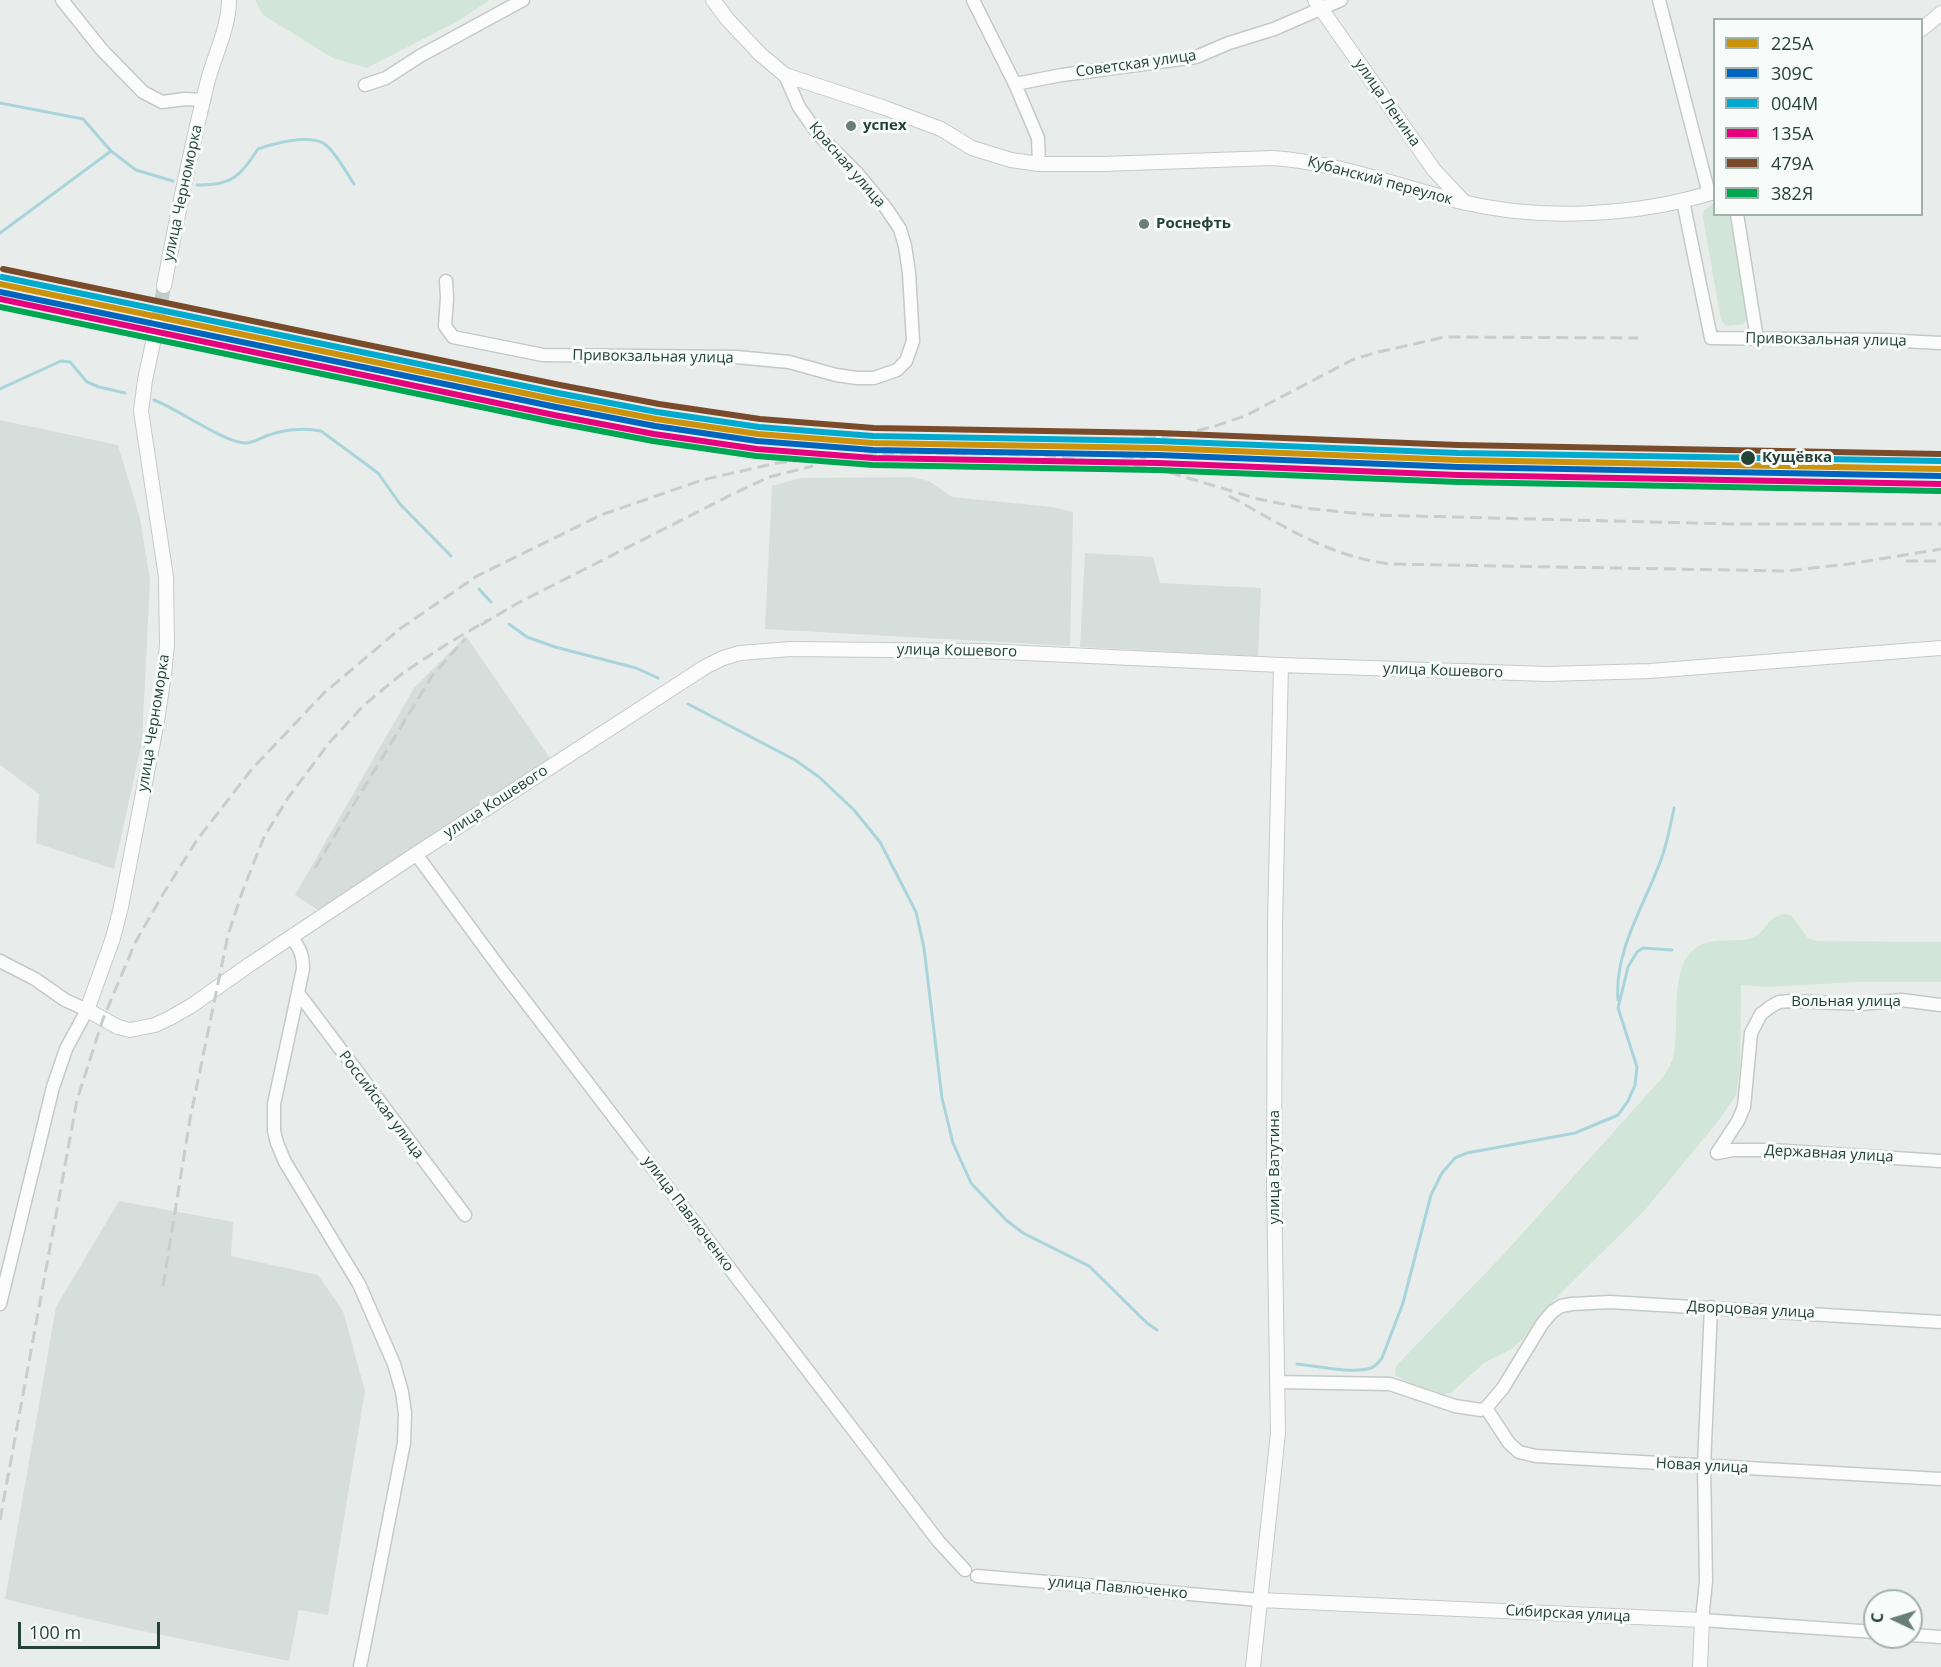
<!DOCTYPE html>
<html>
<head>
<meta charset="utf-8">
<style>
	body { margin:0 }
	#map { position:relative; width:1941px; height:1667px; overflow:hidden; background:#e8edeb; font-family:"Open Sans",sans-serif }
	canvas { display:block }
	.legend { position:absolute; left:1713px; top:18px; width:210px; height:198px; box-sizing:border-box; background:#f7fbf9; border:2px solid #a3b1ad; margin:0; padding:8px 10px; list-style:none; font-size:18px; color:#24423a }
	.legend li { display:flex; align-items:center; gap:12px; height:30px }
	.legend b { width:30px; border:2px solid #a3b1ad }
	.north { position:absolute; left:1863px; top:1589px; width:60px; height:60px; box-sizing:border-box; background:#f7fbf9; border:2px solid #a3b1ad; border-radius:50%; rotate:274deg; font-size:16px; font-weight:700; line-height:24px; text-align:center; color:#24423a }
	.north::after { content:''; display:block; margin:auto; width:21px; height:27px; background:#697e78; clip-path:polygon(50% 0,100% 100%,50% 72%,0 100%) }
	.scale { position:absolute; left:18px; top:1622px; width:142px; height:27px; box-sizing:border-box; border:3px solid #24423a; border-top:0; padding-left:8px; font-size:18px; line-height:21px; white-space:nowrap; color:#24423a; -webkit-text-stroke:4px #f7fbf9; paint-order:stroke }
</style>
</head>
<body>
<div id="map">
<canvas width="1941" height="1667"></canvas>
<ul class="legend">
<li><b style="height:8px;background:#cd920c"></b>225А</li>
<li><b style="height:8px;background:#0065bd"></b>309С</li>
<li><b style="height:8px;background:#00a9ce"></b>004М</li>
<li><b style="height:8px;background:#e5007d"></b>135А</li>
<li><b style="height:8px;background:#7a4b2a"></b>479А</li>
<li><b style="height:8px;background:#00a651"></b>382Я</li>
</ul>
<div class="north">С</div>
<div class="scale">100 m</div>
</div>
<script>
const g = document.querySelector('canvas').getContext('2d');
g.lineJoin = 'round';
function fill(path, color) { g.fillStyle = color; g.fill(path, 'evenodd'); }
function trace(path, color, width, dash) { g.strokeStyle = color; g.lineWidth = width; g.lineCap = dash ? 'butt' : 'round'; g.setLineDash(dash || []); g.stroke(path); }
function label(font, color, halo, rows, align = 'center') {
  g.font = font + ' "Open Sans",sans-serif'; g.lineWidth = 6; g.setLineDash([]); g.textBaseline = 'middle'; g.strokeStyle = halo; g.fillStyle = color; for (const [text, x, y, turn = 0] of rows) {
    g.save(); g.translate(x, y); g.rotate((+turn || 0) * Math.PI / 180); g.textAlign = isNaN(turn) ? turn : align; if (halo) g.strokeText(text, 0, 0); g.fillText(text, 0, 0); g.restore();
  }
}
const built = new Path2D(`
	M0,420L118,445L140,518L150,580L142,742L114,869L36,843L39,794L0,765Z
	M912,477L929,481L952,497L1053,507L1073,512L1070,646L765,629L772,486L801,478Z
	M1085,553L1153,557L1160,583L1261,588L1258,656L1080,647Z
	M466,636L550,758L318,910L295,895L414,688Z
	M119,1201L233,1222L231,1256L318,1275L343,1311L365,1391L328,1615L299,1610L289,1661L118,1626L5,1599L56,1307Z`);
const green = new Path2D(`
	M255,0H490L458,21L367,68L333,58L263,15Z
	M1714,203V214L1730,215L1748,316L1744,324L1726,326L1721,320L1703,218L1704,210Z
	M1784,914L1791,915L1808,938L1816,941L1941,942V982H1855L1768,987L1741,985L1740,1068L1736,1095L1719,1120L1645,1210L1555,1299L1521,1341L1513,1348L1484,1363L1451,1393L1437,1395L1415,1387L1395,1375L1396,1366L1502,1256L1662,1078C1668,1070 1672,1063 1674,1053C1680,1024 1668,966 1697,947C1716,935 1741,945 1756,936C1769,927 1764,920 1784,914Z`);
const stream = new Path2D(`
	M0,103L83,119L111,151L136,170L173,181
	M197,185C232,186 240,176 258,149C275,143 306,135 323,143C334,149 347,174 354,184
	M0,233L111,151
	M0,389L61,361L70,362L87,382L99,387L125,393
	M154,400C176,408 225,443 245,443C253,443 259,439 266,436C282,430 304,427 321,431L378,473L400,504L451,556
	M479,589L491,602
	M509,624L527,637L555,647L636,668L658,678
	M688,704L795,760L819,777L854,810L880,842L916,912L924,948L942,1098L953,1143L971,1183L1006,1220L1023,1233L1089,1266L1147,1323L1157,1330
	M1618,1000C1614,948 1647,902 1663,854C1668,839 1671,823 1674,808
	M1297,1364C1317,1366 1353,1374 1371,1368C1376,1366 1379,1362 1382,1358L1403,1303L1431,1195L1442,1173L1455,1158L1467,1153L1575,1133L1618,1115L1628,1101L1635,1085L1637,1067L1618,1008L1628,967L1637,952L1643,948L1672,950`);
const tertiaryTunnel = new Path2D(`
	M157,324L164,286`);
const minor = new Path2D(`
	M62,0L102,50L143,92L162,102L185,99L204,100
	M973,0L1015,84L1038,138L1039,164
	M1659,0L1709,194
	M1015,84L1062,75L1196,57L1229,43L1274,29L1341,0
	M365,85L386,78L420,56L523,0
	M1683,201L1711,338L1882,340L1941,343
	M1737,214L1757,339
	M446,281L447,298L445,326L453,337L543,355L736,357L789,362L836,375L857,378H874L897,370L906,361L913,341L909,273L905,246L900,229L886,208L857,173L818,134L799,107L785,75
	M416,854L499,967L939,1542L965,1570
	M291,937C300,948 303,955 303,969L274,1104V1131L277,1143L285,1162L359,1284L394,1364L402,1392L405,1413L404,1443L360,1667
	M0,961L35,979L65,1000L87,1010L66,1049L53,1087L0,1304
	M299,994L465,1215
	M1717,1153L1738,1121L1744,1107L1751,1033L1761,1014L1770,1007L1779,1002L1791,1001L1861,1004L1901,1000L1941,1005
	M1717,1153L1733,1150H1771L1941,1161
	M1711,1307L1704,1466L1706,1581L1702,1620L1875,1632
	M1277,1382L1390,1384L1455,1406L1481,1410L1486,1408L1503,1388L1542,1324L1552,1312L1561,1306L1572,1304L1610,1302L1941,1322
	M1486,1408L1509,1443L1519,1452L1536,1456L1941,1479
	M977,1576L1260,1600
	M1911,1635L1941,1637`);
const tertiary = new Path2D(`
	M713,0L728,20L760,54L785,75L885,108L941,129L972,148L1011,160L1039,164H1103L1272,158C1337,162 1399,187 1462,202C1541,221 1637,216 1714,192
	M1315,0L1434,170L1465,203
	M1922,29L1941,13
	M164,286C177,217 191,148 208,80C215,54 229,27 229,0
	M157,324L145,380L141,411L166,577L167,645L164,674L157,721L121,907L113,938L87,1010L118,1027L130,1030L155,1025L170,1018L191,1006L249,965L416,854L705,667L723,658L740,653L791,649L983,651L1281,665L1547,674L1650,671L1941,648
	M1260,1600L1702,1620L1700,1667
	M1253,1667L1278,1433L1274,1184L1275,923L1281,665`);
const rail = new Path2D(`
	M1126,440L1179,435L1212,427L1245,416L1352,360L1374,353L1445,337L1638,338
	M1122,457L1146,458
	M1229,496C1285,526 1325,555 1389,564L1786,571L1849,564L1941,549
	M1906,561H1941
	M481,625L516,604L733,494L769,477L813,466
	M315,868L432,676L465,639
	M163,1286L190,1119L228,935L243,890L264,837L288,798L329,743L364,705L403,673L447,644L488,620
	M0,1520L77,1100L103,1019L135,943L163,894L197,840L252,769L324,693L401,628L477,576L601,515L702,480L777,463L837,456L917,453L1039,455L1133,466L1165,471L1258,499L1304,508L1372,515L1733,524H1941`);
const rail1 = new Path2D(`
	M0,284L557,400L656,419L758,434L873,443L1158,448L1458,460L1941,469`);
const rail2 = new Path2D(`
	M0,292L556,407L655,426L757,441L873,450L1158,455L1458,467L1941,476`);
const rail3 = new Path2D(`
	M2,277L558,393L657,412L759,427L873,436L1158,441L1458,453L1941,461`);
const rail4 = new Path2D(`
	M0,299L554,415L654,434L757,449L873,458L1158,463L1458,475L1941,484`);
const rail5 = new Path2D(`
	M3,269L560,385L659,404L760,419L874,428L1159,433L1458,445L1941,454`);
const rail6 = new Path2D(`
	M0,307L553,422L653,441L756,456L873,465L1157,470L1458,482L1941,491`);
const markers = [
	[851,126,6,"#697e78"],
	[1144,224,6,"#697e78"],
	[1748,458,8,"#24423a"]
];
const streetNames = [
	["Советская улица",1136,64,-8],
	["улица Ленина",1387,103,55],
	["Красная улица",847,165,49],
	["Кубанский переулок",1380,181,15],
	["улица Черноморка",183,193,-78],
	["Привокзальная улица",1826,340,1],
	["Привокзальная улица",653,357,1],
	["улица Кошевого",957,651,1],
	["улица Кошевого",1443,671,2],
	["улица Черноморка",154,723,-81],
	["улица Кошевого",496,802,-33],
	["Вольная улица",1846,1002],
	["Российская улица",381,1105,53],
	["Державная улица",1829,1154,3],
	["улица Ватутина",1275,1167,-90],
	["улица Павлюченко",688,1214,53],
	["Дворцовая улица",1751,1310,3],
	["Новая улица",1702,1466,3],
	["улица Павлюченко",1118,1588,5],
	["Сибирская улица",1568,1614,3]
];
const poiNames = [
	["успех",863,126],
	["Роснефть",1156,224]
];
const stopNames = [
	["Кущёвка",1762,458]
];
fill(built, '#d6dedb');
fill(green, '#d1e6d8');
trace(stream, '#a9d4db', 3);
trace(tertiaryTunnel, '#c1cbc8', 14, [14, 7]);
trace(minor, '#c5cac8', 15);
trace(tertiary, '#c5cac8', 16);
trace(minor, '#fcfcfc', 12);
trace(tertiary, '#fcfcfc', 14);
trace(rail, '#c9cdcc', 3, [12, 6]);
trace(rail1, '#cd920c', 6);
trace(rail2, '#0065bd', 6);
trace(rail3, '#00a9ce', 6);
trace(rail4, '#e5007d', 6);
trace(rail5, '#7a4b2a', 6);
trace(rail6, '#00a651', 6);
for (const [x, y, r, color] of markers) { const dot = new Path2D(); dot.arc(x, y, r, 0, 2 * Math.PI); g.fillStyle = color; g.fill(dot); trace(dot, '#f7fbf9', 2); }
label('15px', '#24423a', '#f7fbf9', streetNames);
label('bold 15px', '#24423a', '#f7fbf9', poiNames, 'left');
label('bold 15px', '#24423a', '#f7fbf9', stopNames, 'left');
</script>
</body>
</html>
